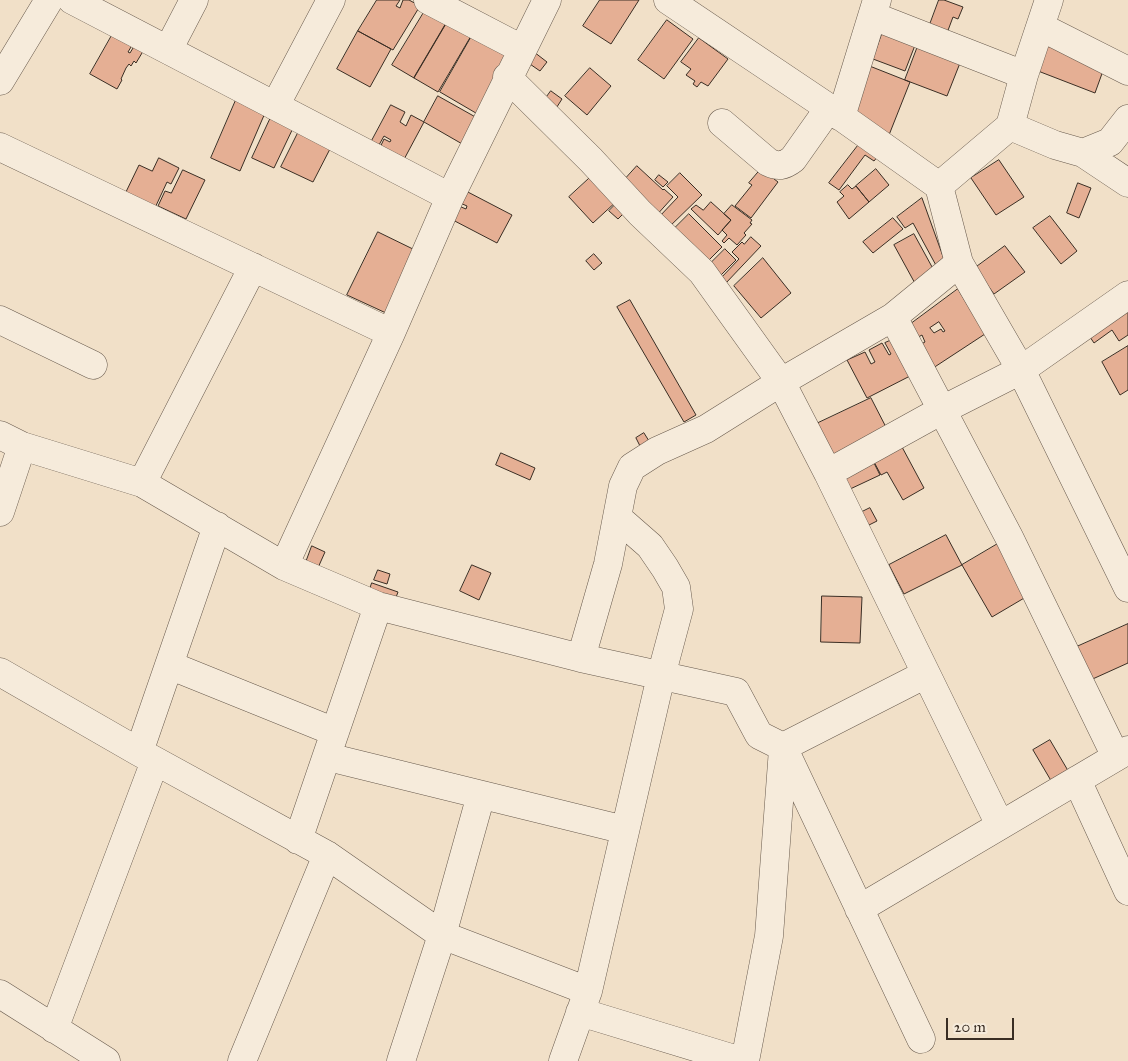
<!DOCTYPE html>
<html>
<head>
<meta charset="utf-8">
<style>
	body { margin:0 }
	#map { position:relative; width:1128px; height:1061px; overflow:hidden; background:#f1e0c8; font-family:"IM FELL Great Primer",serif }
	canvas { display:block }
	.scale { position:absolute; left:946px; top:1018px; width:68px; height:22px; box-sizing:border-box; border:2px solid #3a2e24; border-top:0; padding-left:6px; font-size:15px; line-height:18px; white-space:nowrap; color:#3a2e24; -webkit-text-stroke:4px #f6ebdb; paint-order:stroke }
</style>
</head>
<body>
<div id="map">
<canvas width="1128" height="1061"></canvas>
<div class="scale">20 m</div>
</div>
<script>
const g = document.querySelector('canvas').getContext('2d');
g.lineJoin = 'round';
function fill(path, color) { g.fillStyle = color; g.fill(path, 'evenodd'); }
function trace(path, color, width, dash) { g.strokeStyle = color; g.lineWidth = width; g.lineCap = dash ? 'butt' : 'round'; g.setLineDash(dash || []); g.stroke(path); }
const building = new Path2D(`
	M377,0H400L396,6L400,8L403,0H409L420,6L393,50L358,31Z
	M600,0H639L611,44L583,26Z
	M939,0H944L963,7L958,19L953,17L947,33L929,27Z
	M426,9L447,22L414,78L392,65Z
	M667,20L693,39L664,79L638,60Z
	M447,22L471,36L438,92L414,78Z
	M886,23L919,35L905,71L873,59Z
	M115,30L134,42L128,52L130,53L136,43L145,48L136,63L134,61L131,66L129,64L126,68L121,79L122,80L117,89L90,74Z
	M358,31L391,49L370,87L337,69Z
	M473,34L511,55L481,116L440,92Z
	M699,38L728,59L708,86L701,82L697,87L693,84L695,81L686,75L691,69L681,62Z
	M918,46L960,63L947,96L905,80Z
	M1048,46L1104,68L1095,93L1038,71Z
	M534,52L547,62L540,71L527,62Z
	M867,65L910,82L889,135L851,111Z
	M590,68L611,86L587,115L565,96Z
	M551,91L562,99L555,110L543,102Z
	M438,96L479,119L464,145L424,122Z
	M236,100L265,113L240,171L211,158Z
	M391,105L405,112L400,122L406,126L411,115L424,122L401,165L376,156L384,139L390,142L391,140L384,136L375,152L368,148Z
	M272,115L294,126L274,168L252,158Z
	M299,131L331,147L313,182L281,167Z
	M860,143L878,156L874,161L865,155L839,190L829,183Z
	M159,158L179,168L171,184L167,182L154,210L124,196L139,165L152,171Z
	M999,160L1024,197L996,215L971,178Z
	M637,166L663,190L664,189L673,197L654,218L619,186Z
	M761,169L778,182L751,218L735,206L752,185L749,183Z
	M876,169L889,185L869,202L856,186Z
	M183,170L205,180L186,219L158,206L165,191L171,193Z
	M680,173L702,195L668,228L658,218L678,197L667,186Z
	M594,174L618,200L593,223L569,197Z
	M659,175L668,182L663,187L655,180Z
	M1078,183L1091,188L1079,218L1067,213Z
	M848,185L852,189L856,186L869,202L849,219L837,202L844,196L840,192Z
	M464,190L512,215L497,243L449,218L454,204L466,209L467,206L458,202Z
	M922,198L945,262L938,269L913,223L905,228L897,217Z
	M618,202L627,210L618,219L609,211Z
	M711,202L731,220L718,235L691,209L696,205L703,210Z
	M732,205L752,220L750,223L752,224L744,233L746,235L737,245L729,238L724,243L722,241L727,235L722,230L731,220L724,214Z
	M689,214L722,247L703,266L669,234Z
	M1050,216L1077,251L1061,264L1033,228Z
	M893,218L903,229L873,253L863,242Z
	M378,232L417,251L386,313L347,295Z
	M914,234L937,276L917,287L894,245Z
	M751,237L761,246L725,284L720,279L739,259L732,252L742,242L744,244Z
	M1005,246L1025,272L994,294L975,268Z
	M725,249L736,260L716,280L705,269Z
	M594,254L602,263L594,270L586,261Z
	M763,258L791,293L761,318L734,286Z
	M958,289L985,334L927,372L914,348L925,342L922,335L911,341L904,329ZM939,322L945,331L943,332L941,329L934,333L930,328Z
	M630,300L696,415L684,422L617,307Z
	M1128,311V335L1119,341L1112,330L1094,343L1090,337Z
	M894,339L912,375L867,398L847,360L865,352L871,364L875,362L869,350L882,343L889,355L891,354L885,343Z
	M1128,346V390L1120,395L1102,362Z
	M871,398L889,433L832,461L814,425Z
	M644,433L649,441L640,446L636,438Z
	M902,447L924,488L903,500L887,472L881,475L874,462Z
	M501,453L535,468L530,480L496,465Z
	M874,463L880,475L848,490L842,478Z
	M870,508L877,521L867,526L860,513Z
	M946,535L962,565L904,594L889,565Z
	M1001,542L1031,594L992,617L962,565Z
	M312,546L325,552L317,570L305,565Z
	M472,565L491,573L479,600L460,591Z
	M378,570L390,574L387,584L374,580Z
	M372,583L398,592L395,600L369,592Z
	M822,596L862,597L860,643L821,642Z
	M1128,624V663L1086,682L1072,649Z
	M1050,740L1070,774L1053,784L1033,750Z`);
const street = new Path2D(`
	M72,0L450,197
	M428,0L522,49
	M668,0L829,108L939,186L959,263L1021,370L1128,588
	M873,16L1024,75
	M1041,27L1128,71
	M168,50L194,0
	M507,77L591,160L640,213L702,272L781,382L828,473L1000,825
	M0,81L49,0
	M275,106L331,0
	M841,117L877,0
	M722,123L768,162C778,167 784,166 793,159L829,108
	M1010,126L1055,145L1083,153L1110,142L1128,119
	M0,147L391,333
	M1083,153L1128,183
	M939,186L1010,126L1024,75L1049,0
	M893,317L1010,539L1116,757
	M0,320L93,365
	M0,435L22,446L142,483L284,566L378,606L581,658L736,692L759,735L783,747L921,1039
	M828,473L942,410L1021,370L1128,295
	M142,483L253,267
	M0,512L22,446
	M284,566L391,333L450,197L547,0
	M581,658L608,564L623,486L632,467L657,451L706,429L781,382L893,317L959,263
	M169,665L335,732
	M0,672L139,752L327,855L442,935L588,991
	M783,747L926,674
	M139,752L217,526
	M328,757L625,830
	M1077,780L1128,891
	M298,840L378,606
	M859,909L1128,750
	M0,994L106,1061
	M580,1012L741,1061
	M54,1029L155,761
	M242,1061L327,855
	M401,1061L442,935L481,795
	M563,1061L588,991L661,676L679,609L676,587L665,568L650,546L618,518
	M745,1061L769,936L783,749`);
fill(building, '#e5af94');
trace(building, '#3a2e24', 1);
trace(street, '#685a4d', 29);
trace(street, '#f6ebdb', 28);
</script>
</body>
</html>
